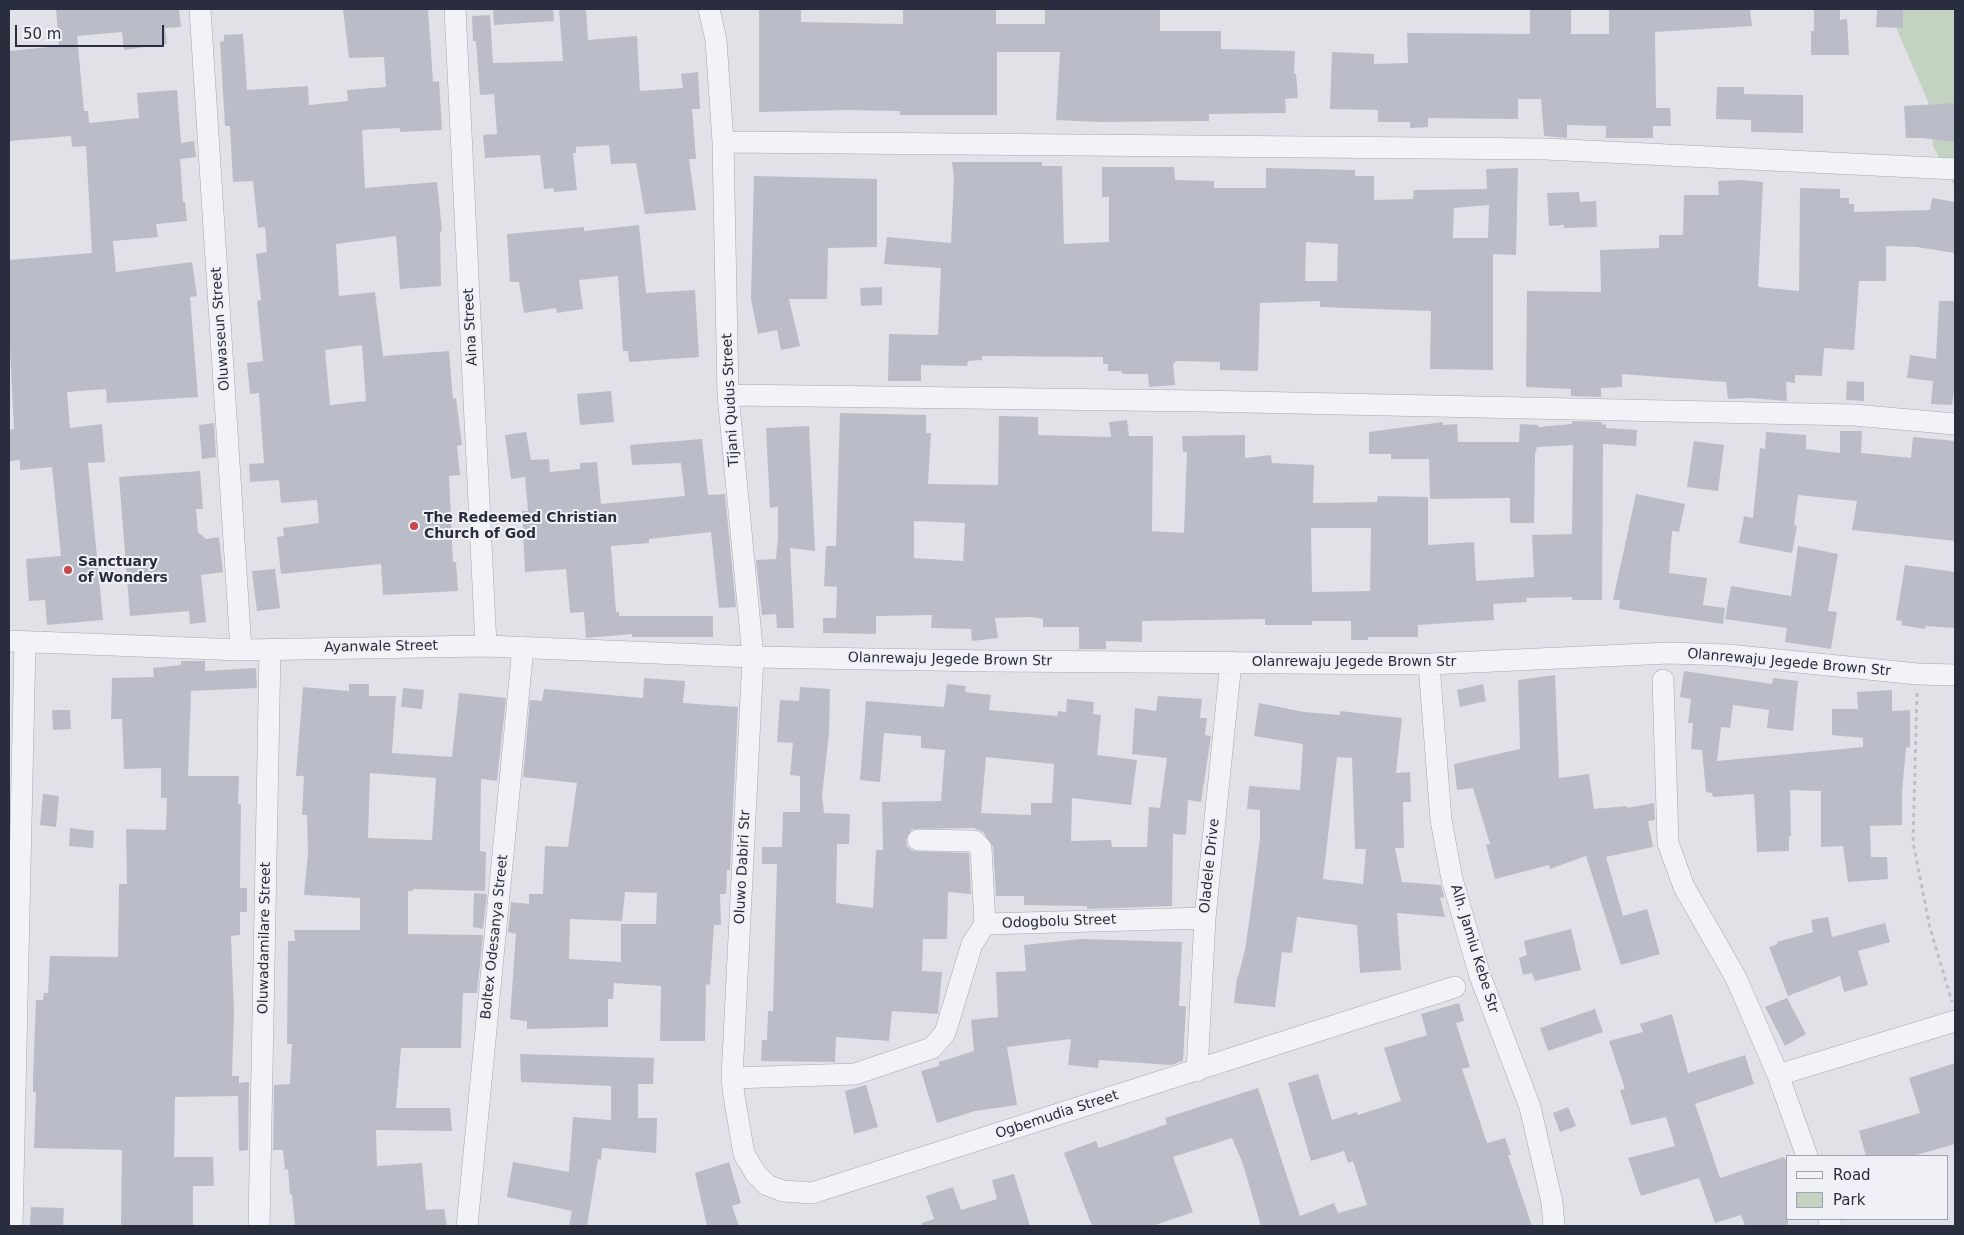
<!DOCTYPE html>
<html>
<head>
<meta charset="utf-8">
<style>
	body { margin:0 }
	#map { position:relative; width:1964px; height:1235px; overflow:hidden; background:#e0e2e8; font-family:"DejaVu Sans",sans-serif }
	canvas { display:block }
	.frame { position:absolute; inset:0; border:10px solid #292e3f; pointer-events:none }
	.legend { position:absolute; left:1786px; top:1155px; width:162px; height:65px; box-sizing:border-box; background:#eff1f6; border:1px solid #a0a3ad; margin:0; padding:6px 9px; list-style:none; font-size:15px; color:#292e3f }
	.legend li { display:flex; align-items:center; gap:10px; height:25px }
	.legend b { width:25px; border:1px solid #a0a3ad }
	.scale { position:absolute; left:15px; top:25px; width:149px; height:22px; box-sizing:border-box; border:2px solid #292e3f; border-top:0; padding-left:6px; font-size:15px; line-height:18px; white-space:nowrap; color:#292e3f; -webkit-text-stroke:4px #eff1f6; paint-order:stroke }
</style>
</head>
<body>
<div id="map">
<canvas width="1964" height="1235"></canvas>
<div class="frame"></div>
<ul class="legend">
<li><b style="height:6px;background:#f2f3f7"></b>Road</li>
<li><b style="height:14px;background:#c3d2c1"></b>Park</li>
</ul>
<div class="scale">50 m</div>
</div>
<script>
const g = document.querySelector('canvas').getContext('2d');
g.lineJoin = 'round';
function fill(path, color) { g.fillStyle = color; g.fill(path, 'evenodd'); }
function trace(path, color, width, dash) { g.strokeStyle = color; g.lineWidth = width; g.lineCap = dash ? 'butt' : 'round'; g.setLineDash(dash || []); g.stroke(path); }
function label(font, color, halo, rows, align = 'center') {
  g.font = font + ' "DejaVu Sans",sans-serif'; g.lineWidth = 4; g.setLineDash([]); g.textBaseline = 'middle'; g.strokeStyle = halo; g.fillStyle = color; for (const [text, x, y, turn = 0] of rows) {
    g.save(); g.translate(x, y); g.rotate((+turn || 0) * Math.PI / 180); g.textAlign = isNaN(turn) ? turn : align; if (halo) g.strokeText(text, 0, 0); g.fillText(text, 0, 0); g.restore();
  }
}
const green = new Path2D(`
	M1888,9H1955V187L1933,146L1929,104Z`);
const building = new Path2D(`
	M56,9H179L181,27L165,28L167,44L124,50L122,32L77,36L84,111H88L89,123L139,118L137,93L177,90L181,143L194,141L196,157L180,159L183,202H185L187,221L156,224L158,237L113,241L116,272L192,262L197,296L190,297L198,397L107,403L106,389L67,392L70,428L102,424L105,462L88,463L103,620L47,625L45,600L29,601L26,559L61,556L52,467L20,470V460L9,461V430L14,429L9,329V260L92,253L86,146L72,147L71,136L9,141V51L59,46Z
	M343,9H428L433,82L439,81L442,130L400,132V128L362,130L365,188L437,182L442,231L440,232L441,286L400,289L396,236L336,244L339,296L375,292L383,356L449,351L453,399L456,398L462,445L457,446L460,475L449,476L453,562H456L458,591L383,595L381,564L281,574L277,537L284,536L283,528L319,523L317,500L281,503L279,480L250,482L249,464L264,463L259,393L250,394L247,363L263,361L257,301L261,300L256,254L267,252L265,227L258,228L253,181L233,182L230,126H225L220,42L224,41V35L243,34L247,90L308,86L309,105L348,101L347,90L386,87L384,57L349,58ZM362,345L366,401L330,405L325,350Z
	M493,9H553L554,21L494,25Z
	M559,9H586L588,40L637,36L640,91L683,88L681,74L698,72L700,109H692L696,159H689L696,210L645,214L636,163L611,164L609,145L576,147V153H573L577,190L554,192L553,188L544,189L540,155L485,158L483,135L497,134L494,94L480,95L476,41H473L472,16L490,15L493,63L563,61Z
	M759,9H801V22L903,24V9H996V24H1045V9H1160V31H1221V49L1295,51L1294,74H1296L1298,98L1285,99L1286,113L1209,114V121L1098,122L1056,120L1060,52H997V115H900V111L846,110L759,112Z
	M1530,9H1571V34H1609V9H1750L1752,26L1655,32L1656,108H1670L1671,126H1653V138H1606V126L1567,125V138L1544,136L1541,99H1518V119L1428,118V127L1410,128V122H1378V110L1330,109L1332,52L1374,54V64L1408,63L1407,33L1530,34Z
	M1814,9H1840V20L1847,19L1849,55H1811V31H1814Z
	M1877,9H1903V28L1876,27Z
	M1717,87H1744V94L1803,95V133L1751,132V120L1716,119Z
	M1955,103V142L1922,138H1906L1904,106Z
	M952,162H1042V166H1062L1064,244L1109,242V197H1102V167H1174L1175,180L1214,181V188H1266V168L1355,170V176H1374V200L1413,199L1414,190L1487,189L1486,169L1518,168L1516,255L1493,254V370L1430,369L1431,311L1320,307V301L1260,303L1258,371L1220,370V362L1176,361L1173,364L1175,385L1149,387L1148,374H1122V371H1108V364H1103V357L982,356V360L968,361L967,366L921,365V381H888L889,334L938,335L941,268L884,264L887,237L951,243L954,178ZM1489,205L1488,238H1453L1454,208ZM1306,242L1338,244L1337,281H1305Z
	M754,176L877,179V247L828,248L827,299H789L800,346L781,350L777,330L758,334L751,299Z
	M1742,180L1763,182L1758,287L1799,291L1800,188L1840,189V198H1849V204H1854V212L1930,210L1932,198L1955,202V253L1917,247L1886,246V281H1859L1854,350L1824,348L1822,376L1795,375V383L1786,382L1787,401L1750,398L1728,399L1726,382L1622,374V387L1601,388V397L1571,396V389L1526,387L1527,291L1601,292L1600,250L1659,248V235H1683L1684,195H1719L1718,181Z
	M1579,192L1580,202L1596,201L1597,227L1564,228V225L1549,226L1547,193Z
	M639,225L646,293L695,290L699,357L629,362L628,351H623L618,276L579,280L583,309L557,313L556,308L524,313L519,282H510L507,234L584,227V231Z
	M882,287V305L861,306L860,288Z
	M1939,301H1955V383L1952,405L1931,404L1933,381L1907,378L1910,355L1936,359Z
	M1847,381L1864,382V401L1846,400Z
	M611,391L614,422L580,425L577,394Z
	M840,413L926,415V433H931L928,484L998,485L999,416L1038,417V435L1111,437L1109,422L1127,420L1129,436H1153L1152,531L1184,533L1187,452H1183L1182,436L1245,435V458L1271,455L1272,463L1314,465L1313,503L1377,502L1378,496L1428,497V545L1474,542L1476,581L1534,577L1532,535L1572,534L1573,445L1537,447L1535,455L1534,523H1510V498L1430,499L1429,459H1391V454H1369V432L1443,422V425L1457,424L1458,442H1519L1520,424L1538,425V427L1572,424V421L1602,422V425L1606,424V428L1637,430L1636,446L1603,444L1602,600H1572V597L1526,598L1527,602L1493,604L1494,620L1418,625V637H1368V640H1351V621H1312V625H1265V619L1142,621V642L1106,641V649H1079V627H1043V619L1032,617L995,618L998,638L972,641L971,629L931,628L932,615L876,616V634L823,633V618H836L837,587L824,586L826,546H836ZM914,521L965,523L963,561L914,558ZM1311,528H1371L1370,591L1312,592Z
	M214,423L216,457L202,459L199,425Z
	M809,426L815,551L790,548L794,628H777L776,614L762,615L756,560L776,559L778,537V507L770,508L766,428Z
	M1840,431H1862L1861,453L1911,458L1913,437L1955,441V541L1852,530L1857,501L1798,495L1794,525L1797,526L1792,553L1739,543L1744,516L1753,518L1760,448L1765,449L1766,432L1806,435V449L1840,453Z
	M526,432L531,460L549,459L550,472L580,469V463L597,462L601,504L685,496L681,463L632,465L630,445L702,439L708,495L725,494L736,607L719,608L711,532L649,539V543L611,546L616,612H619V616H713V637H632V634L586,638L584,612L570,613L566,569L525,572L522,511H528L525,477L511,479L505,435Z
	M1694,441L1724,445L1718,491L1687,487Z
	M200,471L203,509H196L198,532L206,539L219,537L223,572L201,575L206,622L190,624L189,611L130,616L119,477Z
	M1636,494L1685,504L1679,532L1672,531L1669,573L1707,578L1703,605L1725,608L1723,624L1619,609L1620,600H1613Z
	M1798,546L1838,554L1828,611L1837,612L1831,649L1785,642L1787,628L1725,619L1731,586L1791,596Z
	M1905,565L1955,572V628L1925,626V629L1901,625L1902,621L1896,620Z
	M275,569L280,608L257,611L252,571Z
	M181,661H205V671L256,668L257,688L191,691L188,776H239L238,804H241L240,888H247V912H240V935L231,936L234,1013L232,1076H239V1083L249,1082L248,1150L239,1151L238,1096L175,1097L174,1157H213L214,1186H193V1226H121L122,1150L34,1148L36,1092H33V1077L36,1000H43L44,993H48L50,956L118,957L119,884H127L126,829L166,830L167,798H161V768L124,769L122,719H111L112,678L154,677L153,668L181,665Z
	M1684,671L1772,684L1773,678L1798,681L1793,731L1767,728L1769,710L1733,705L1730,728L1721,727L1717,761L1863,747V738L1832,735V709H1858L1857,692L1892,690V711L1910,710V747L1906,748L1902,792V825L1870,826L1871,857H1887L1888,879L1848,882L1843,846L1821,847V791L1790,790L1791,836H1789V851L1757,852L1754,794L1713,797L1712,793L1706,792L1702,750L1691,749L1693,723H1688L1691,699L1680,697Z
	M1555,675L1559,778L1589,774L1594,809L1627,806V808L1654,803L1655,820L1648,821L1653,847L1606,857L1623,916L1647,909L1660,954L1621,965L1586,856L1550,869L1549,865L1495,879L1486,845L1490,844L1473,788L1457,790L1454,764L1520,749L1518,680Z
	M644,678L685,681L683,703L738,707L730,870H727L726,894H720L721,925H714L710,985L706,984L705,1041H660L661,986L614,983L613,999H608V1027L527,1029V1021L510,1019L516,934L508,932L511,902L529,904V894H543L545,846L568,847L577,783L523,777L530,700L542,701L544,689L643,698ZM625,892L657,893L656,924H621V962L569,959L570,919L622,921Z
	M349,684H369V696H396L392,753L452,757L459,693L506,698L497,781L481,779L480,851L486,852L485,891L413,889V891H408V934L483,935L477,993H463L461,1048H401L396,1108H450L452,1131L376,1130L377,1166L422,1163L426,1210L444,1209L447,1226H295L292,1194L290,1195L288,1169L285,1170L283,1150H273L274,1085L290,1084V1082L292,1044H287L288,941H295L294,930H360V898L304,895L308,853L307,815H302L304,776H296L303,687L349,691ZM370,773L436,778L432,840L368,838Z
	M947,684L966,686L965,692L991,695L989,710L1057,716L1058,711L1066,712L1067,699L1094,702L1093,714L1101,715L1097,755L1137,760L1131,805L1072,798L1071,841L1111,840L1112,847H1147L1149,807L1160,808L1167,758L1132,754L1135,708L1156,711L1158,696L1202,699L1200,718H1207L1205,735L1211,736L1201,802L1188,800L1186,835L1173,834L1172,906L1087,909V906L1024,905V896H996L993,847L983,832L974,828L912,829L906,839L907,846L912,851L969,853L971,894L948,892L947,939H923L922,971L942,972L938,1014L892,1011L889,1041L836,1037L835,1062L761,1061L762,1040H767L768,1011H773L777,864H762V847H782L783,812H800V776L790,775L793,743L777,742L780,700L799,701L800,687L830,689L829,733L822,796L824,813L850,814L849,844H837L836,903L873,908L876,850H883L882,802L941,801L945,750L921,748V736L884,733L880,782L860,780L866,701L944,707ZM986,757L1054,764L1052,803H1031V815L981,813Z
	M1483,684L1486,701L1460,707L1457,690Z
	M403,688L424,690L422,709L401,707Z
	M1259,703L1304,712L1340,715V711L1402,718L1396,773L1410,772L1411,802H1403L1404,848H1395L1402,882L1441,885L1444,897L1440,898L1445,917L1397,913L1401,970L1360,973L1357,925L1297,917L1292,953L1282,952L1275,1007L1234,1003L1237,977H1238L1245,950L1250,916L1260,838V810L1247,809L1249,786L1300,790L1303,744L1254,736ZM1337,757L1352,758L1355,849H1366L1363,884L1323,879Z
	M52,710H70L71,729L53,730Z
	M43,794L59,796L56,827L40,825Z
	M70,828L94,831L93,848L69,846Z
	M474,893L487,894L483,929L473,927Z
	M1828,917L1832,937L1885,923L1890,942L1858,951L1868,985L1844,992L1840,976L1788,996L1769,947L1778,944L1777,942L1813,932L1811,920Z
	M1571,929L1581,970L1535,981L1532,973L1523,975L1519,958L1527,955L1524,941Z
	M1081,939L1182,942L1179,1006H1186L1183,1061L1171,1065L1099,1060L1098,1068L1068,1065L1071,1039L1007,1047L1017,1105L975,1111L937,1123L921,1071L939,1066V1062L974,1051L971,1020L998,1017L996,972L1026,971L1024,945Z
	M1787,998L1806,1034L1785,1046L1765,1007Z
	M1459,1003L1464,1021L1456,1023L1470,1067L1462,1069L1487,1143L1505,1138L1511,1155H1508L1532,1226H1261L1243,1164L1232,1138L1173,1157L1193,1212L1153,1226H1092L1064,1153L1096,1141L1099,1148L1167,1124L1165,1118L1258,1088L1300,1216L1334,1203L1338,1213L1367,1205L1353,1161L1348,1163L1344,1151L1311,1161L1288,1083L1318,1074L1332,1120L1357,1112L1358,1115L1401,1101L1384,1048L1427,1035L1421,1014Z
	M1595,1009L1603,1032L1548,1051L1540,1028Z
	M1672,1014L1688,1073L1745,1055L1754,1084L1695,1104L1720,1178L1784,1157L1788,1166V1226H1745L1741,1215L1715,1223L1699,1178L1641,1196L1628,1158L1675,1146L1666,1117L1631,1125L1620,1090L1625,1089L1609,1041L1643,1032L1640,1024Z
	M520,1054L654,1058L653,1084H638V1118H657L656,1153L602,1148L601,1160L598,1159L587,1226H569L572,1211L507,1197L513,1162L569,1172L573,1117L611,1120V1086L521,1082Z
	M1955,1063V1144L1913,1156H1866L1859,1131L1920,1113L1909,1078Z
	M866,1085L878,1127L854,1134L845,1091Z
	M1568,1107L1576,1126L1560,1132L1553,1113Z
	M729,1162L741,1203L732,1206L739,1226H707L695,1173Z
	M1014,1174L1030,1226H922V1223L934,1219L926,1196L953,1187L961,1210L997,1199L992,1180Z
	M31,1207L64,1208L63,1226H30Z`);
const path = new Path2D(`
	M1917,693L1913,842L1930,928L1952,1002`);
const minor = new Path2D(`
	M200,9L241,650
	M455,9L486,646
	M709,9L716,40L723,142L728,395L753,657L732,1078L734,1096L744,1154L756,1174L767,1185L783,1191L812,1193L1455,987
	M723,142L1545,149L1955,169
	M728,395L1200,401L1854,415L1955,424
	M9,641L241,650L486,646L753,657L991,661L1429,664L1669,653L1728,655L1918,674L1955,675
	M1429,664L1441,820L1452,879L1480,976L1530,1107L1552,1202L1554,1226
	M1663,680L1668,843L1684,887L1736,978L1778,1075L1807,1156
	M918,840L974,841L981,848L985,924
	M1197,1071L1205,918L1231,662
	M1778,1075L1955,1021
	M732,1078L855,1074L932,1048L945,1033L972,944L985,924L1205,918
	M1829,1219L1831,1226
	M12,1226L25,643
	M259,1226L270,649
	M467,1226L523,647`);
const markers = [
	[414,526,5,"#c9494b"],
	[68,570,5,"#c9494b"]
];
const streetNames = [
	["Aina Street",471,327,-93],
	["Oluwaseun Street",221,329,-94],
	["Tijani Qudus Street",731,400,-93],
	["Ayanwale Street",381,647,-1],
	["Olanrewaju Jegede Brown Str",950,660,1],
	["Olanrewaju Jegede Brown Str",1354,662],
	["Olanrewaju Jegede Brown Str",1789,663,5],
	["Oladele Drive",1210,866,-84],
	["Oluwo Dabiri Str",743,867,-87],
	["Odogbolu Street",1059,922,-2],
	["Boltex Odesanya Street",495,937,-84],
	["Oluwadamilare Street",265,938,-89],
	["Alh. Jamiu Kebe Str",1474,949,73],
	["Ogbemudia Street",1057,1115,-18]
];
const poiNames = [
	["The Redeemed Christian",424,518],
	["Church of God",424,534],
	["Sanctuary",78,562],
	["of Wonders",78,578]
];
fill(green, '#c3d2c1');
fill(building, '#babdc8');
trace(minor, '#a5a8b2', 22);
trace(path, '#bec0c7', 3, [4, 4]);
trace(minor, '#f2f3f7', 21);
for (const [x, y, r, color] of markers) { const dot = new Path2D(); dot.arc(x, y, r, 0, 2 * Math.PI); g.fillStyle = color; g.fill(dot); trace(dot, '#eff1f6', 2); }
label('14px', '#292e3f', '#eff1f6', streetNames);
label('bold 14px', '#292e3f', '#eff1f6', poiNames, 'left');
</script>
</body>
</html>
